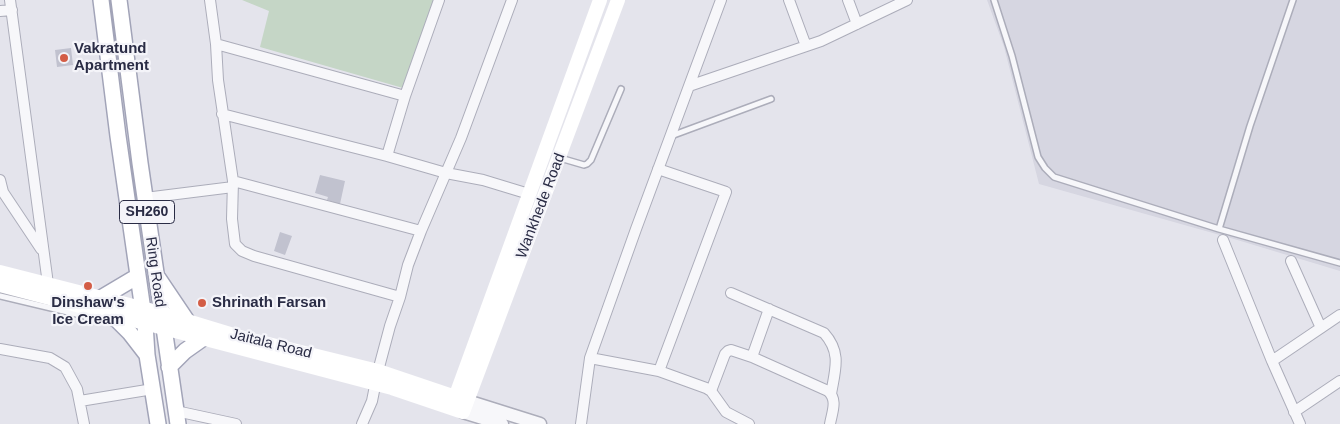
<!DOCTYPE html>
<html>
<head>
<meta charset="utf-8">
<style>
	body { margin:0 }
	canvas { display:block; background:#e4e4ec }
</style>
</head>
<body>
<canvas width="1340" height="424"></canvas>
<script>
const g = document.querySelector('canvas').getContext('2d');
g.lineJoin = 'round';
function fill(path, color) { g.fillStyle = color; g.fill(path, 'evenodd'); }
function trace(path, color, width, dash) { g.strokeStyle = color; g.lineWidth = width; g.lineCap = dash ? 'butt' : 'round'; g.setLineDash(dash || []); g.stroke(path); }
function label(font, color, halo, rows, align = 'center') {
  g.font = font + ' Helvetica,sans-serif'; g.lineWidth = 4.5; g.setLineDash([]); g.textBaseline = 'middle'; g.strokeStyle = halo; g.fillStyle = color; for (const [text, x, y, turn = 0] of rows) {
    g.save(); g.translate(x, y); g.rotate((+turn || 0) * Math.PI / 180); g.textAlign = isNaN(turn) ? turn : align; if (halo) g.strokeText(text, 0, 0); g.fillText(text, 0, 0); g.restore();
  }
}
const built = new Path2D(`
	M987,0H1340V271L1234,239L1039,184L1004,47Z`);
const green = new Path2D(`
	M242,0H436L403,88L260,47L269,11Z`);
const building = new Path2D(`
	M71,48L73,65L57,67L55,50Z
	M320,175L345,181L340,204L327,200L328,197L315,193Z
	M280,232L292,236L285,255L274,251Z`);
const service = new Path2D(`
	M994,0L1012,56L1038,157L1045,168L1054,177L1219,229L1340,263
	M671,136L771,99
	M560,158L584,165L587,164L591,160L621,89
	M1219,229L1250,126L1293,0
	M0,296L114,323`);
const minor = new Path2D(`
	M10,0L48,284
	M210,0L216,44L218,80L233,181L232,219L235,244L242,251L254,256L400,297L408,265L421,231L461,138L512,0
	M721,0L689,86L821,41L907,0
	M789,0L806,46
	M848,0L857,24
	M0,11L12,10
	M216,44L405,96
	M222,114L387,156L405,96L439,0
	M387,156L446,173L483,180L529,194
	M0,180L3,192L41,249
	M233,181L421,231
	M145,198L233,187
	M1223,240L1272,361L1300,424
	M1291,261L1321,328
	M731,293L824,333C842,353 835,370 831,394
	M769,309L752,357L828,391C838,400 832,412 830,424
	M0,349L50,358L65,367L77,389L84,424
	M590,358L659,371L726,192L658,169
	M1272,361L1340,315
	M659,371L706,388L711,391L726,412L749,424
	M711,391L725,354L728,351L731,350L752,357
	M80,401L153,389
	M176,411L236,424
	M1294,412L1340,381
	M362,424L372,401L378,371L390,326L400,297
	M581,424L590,358L636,229L689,86`);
const tertiary = new Path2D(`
	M467,401L540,424
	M463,412L502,424`);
const secondary = new Path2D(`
	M0,272L161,313L240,337L378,371L467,401
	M0,285L392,388L463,412L618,0
	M452,406L600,0`);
const primary = new Path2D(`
	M101,0L118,136L145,324L147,355L158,424
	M119,0L140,163L178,424
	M158,278L187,321
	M101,298L138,276
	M112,315L130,333L147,355
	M169,367L185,351L202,339`);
const markers = [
	[64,58,5,"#d35d46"],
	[88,286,5,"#d35d46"],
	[202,303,5,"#d35d46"]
];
const shields = [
	[147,212,55]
];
const shieldNames = [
	["SH260",147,212]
];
const poiNames = [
	["Vakratund",74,49],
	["Apartment",74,66],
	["Dinshaw's",88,303,"center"],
	["Ice Cream",88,320,"center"],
	["Shrinath Farsan",212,303]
];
const streetNames = [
	["Wankhede Road",541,206,-69],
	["Ring Road",155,272,82],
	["Jaitala Road",271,344,14]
];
fill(built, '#d6d6e1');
fill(green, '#c5d6c6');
fill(building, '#c1c2cf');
trace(service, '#acadba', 8);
trace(minor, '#acadba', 12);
trace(tertiary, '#acadba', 15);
trace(primary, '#a2a4b8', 18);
trace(service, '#f7f7fa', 5);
trace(minor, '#f7f7fa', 10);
trace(tertiary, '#f7f7fa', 12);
trace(secondary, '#fff', 14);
trace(primary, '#fff', 15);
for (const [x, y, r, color] of markers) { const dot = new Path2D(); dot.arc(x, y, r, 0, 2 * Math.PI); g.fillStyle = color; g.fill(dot); trace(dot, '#f4f4f9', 2); }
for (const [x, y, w] of shields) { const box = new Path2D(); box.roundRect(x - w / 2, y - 11.5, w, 23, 4); g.fillStyle = '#f4f4f9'; g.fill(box); trace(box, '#2a2c45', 1); }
label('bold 14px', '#2a2c45', null, shieldNames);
label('bold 15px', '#2a2c45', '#f4f4f9', poiNames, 'left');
label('15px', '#2a2c45', '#f4f4f9', streetNames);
</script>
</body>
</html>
